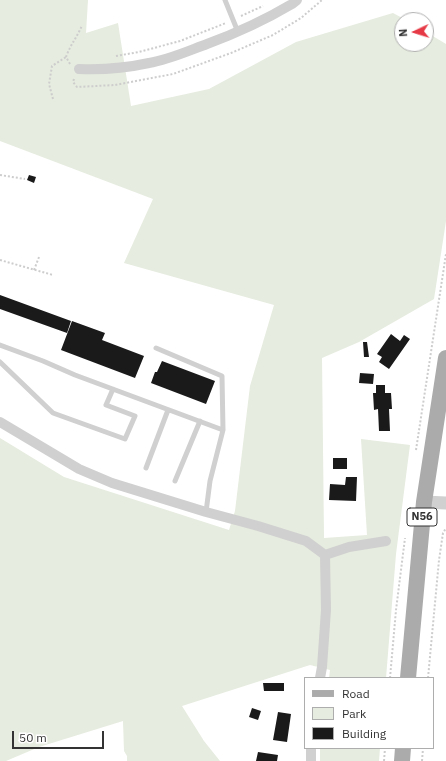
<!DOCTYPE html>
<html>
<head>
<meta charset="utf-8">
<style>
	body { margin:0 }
	#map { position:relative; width:446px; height:761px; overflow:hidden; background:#fff; font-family:"IBM Plex Sans",sans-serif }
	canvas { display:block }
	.legend { position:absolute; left:304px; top:677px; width:130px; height:72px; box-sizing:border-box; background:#fff; border:1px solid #adadad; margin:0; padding:5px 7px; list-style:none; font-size:12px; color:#333 }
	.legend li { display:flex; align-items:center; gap:8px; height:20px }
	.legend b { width:20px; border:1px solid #adadad }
	.north { position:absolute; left:394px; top:12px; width:40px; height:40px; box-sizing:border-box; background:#fff; border:1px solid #adadad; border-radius:50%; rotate:266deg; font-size:11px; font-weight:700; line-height:16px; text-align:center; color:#333 }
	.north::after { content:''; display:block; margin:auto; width:14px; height:18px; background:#e63946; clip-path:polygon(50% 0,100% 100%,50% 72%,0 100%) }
	.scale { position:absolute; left:12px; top:731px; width:92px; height:18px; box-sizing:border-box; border:2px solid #333; border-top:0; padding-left:5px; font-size:12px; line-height:14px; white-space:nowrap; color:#333; -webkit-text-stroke:3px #fff; paint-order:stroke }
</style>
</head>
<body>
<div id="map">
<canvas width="446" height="761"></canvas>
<ul class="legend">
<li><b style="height:5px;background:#ababab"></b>Road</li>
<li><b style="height:11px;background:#e6ecdf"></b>Park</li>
<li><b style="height:11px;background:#1a1a1a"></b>Building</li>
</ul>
<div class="north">N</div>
<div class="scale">50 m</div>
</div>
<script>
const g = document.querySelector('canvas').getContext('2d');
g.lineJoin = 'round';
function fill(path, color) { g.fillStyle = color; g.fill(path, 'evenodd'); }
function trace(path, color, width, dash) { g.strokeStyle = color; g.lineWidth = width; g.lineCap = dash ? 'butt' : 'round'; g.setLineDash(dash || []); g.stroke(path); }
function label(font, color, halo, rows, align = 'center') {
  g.font = font + ' "IBM Plex Sans",sans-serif'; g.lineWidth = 4; g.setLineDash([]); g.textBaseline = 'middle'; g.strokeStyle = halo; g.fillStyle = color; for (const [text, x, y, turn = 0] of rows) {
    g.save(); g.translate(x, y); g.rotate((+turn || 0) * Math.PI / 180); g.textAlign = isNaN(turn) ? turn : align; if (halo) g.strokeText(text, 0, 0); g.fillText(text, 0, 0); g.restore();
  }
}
const green = new Path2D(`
	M0,0H88L86,33L118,23L131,106L209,89L296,42L393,13L406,20H402V44H426V32L446,44V221L434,299L359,342L322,358L324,538L367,535L361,439L410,445L396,554L386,678H329L330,670L310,665L182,706L204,741L220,761H127V756L124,751L123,721L39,747L6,761H0V438L64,477L229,530L235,511L250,386L274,305L124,263L153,199L0,141Z
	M320,748H380L379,761H320Z`);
const building = new Path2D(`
	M29,175L36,177L34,183L27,180Z
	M0,295L71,321L67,333L0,309Z
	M72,321L105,333L102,340L144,356L135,378L61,350Z
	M391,334L400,341L404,335L410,339L389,369L379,362L382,357L377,354Z
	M363,342H367L369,357H364Z
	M162,361L215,381L206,404L151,383L155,372H157Z
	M360,373L374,374L373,384L359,383Z
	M376,385H385V393H391L392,409H389L390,431H379L378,409L374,410L373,393H376Z
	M333,458H347V469H333Z
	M346,477H357L356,501L329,500L330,484L345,485Z
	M263,683H284V691H264Z
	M252,708L261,711L258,720L249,717Z
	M278,712L291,714L287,742L273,740Z
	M258,752L278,755L277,761H256Z`);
const path = new Path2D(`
	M241,16L263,6
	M116,56L139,52L180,41L226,23
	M70,64L66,57C70,45 78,36 82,25
	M74,79L73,82L77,87L115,85L173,74L231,53L273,35L301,18L322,0
	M53,99L49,84L52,66L66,57
	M0,175L25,179
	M0,260L53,275
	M34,270L39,257
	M416,450L446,254
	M390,678L396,610L405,538
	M428,678L439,560L443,533L446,528
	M384,761L385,748
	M422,761L423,748`);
const service = new Path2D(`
	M225,0L238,32
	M0,345L43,361L75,375L223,430
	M156,348L222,376L223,430L210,481L206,512
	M0,362L53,413L125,439L135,416L106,405L113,389
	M146,468L168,410
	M175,481L200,421`);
const minor = new Path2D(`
	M79,69C102,70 126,68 149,63C168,60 188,51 207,44C237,33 265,20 292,4L297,0
	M0,422L79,469L112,483L206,512L258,526L306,541L325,555L326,610L322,667L320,678
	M325,555L349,547L386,541
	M311,761V748`);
const tertiary = new Path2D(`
	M424,502L446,503`);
const primary = new Path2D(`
	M408,678L424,502L446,358
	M402,761L403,748`);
const shields = [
	[422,517,30]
];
const shieldNames = [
	["N56",422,517]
];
fill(green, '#e6ecdf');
fill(building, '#1a1a1a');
trace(path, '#cdcdcd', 2, [2, 2]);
trace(service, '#d0d0d0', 5);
trace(minor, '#d0d0d0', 10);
trace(tertiary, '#d0d0d0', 13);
trace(primary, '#ababab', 16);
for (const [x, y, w] of shields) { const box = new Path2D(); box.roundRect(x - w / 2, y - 9, w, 18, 3); g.fillStyle = '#fff'; g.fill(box); trace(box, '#333', 1); }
label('bold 11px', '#333', null, shieldNames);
</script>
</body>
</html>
